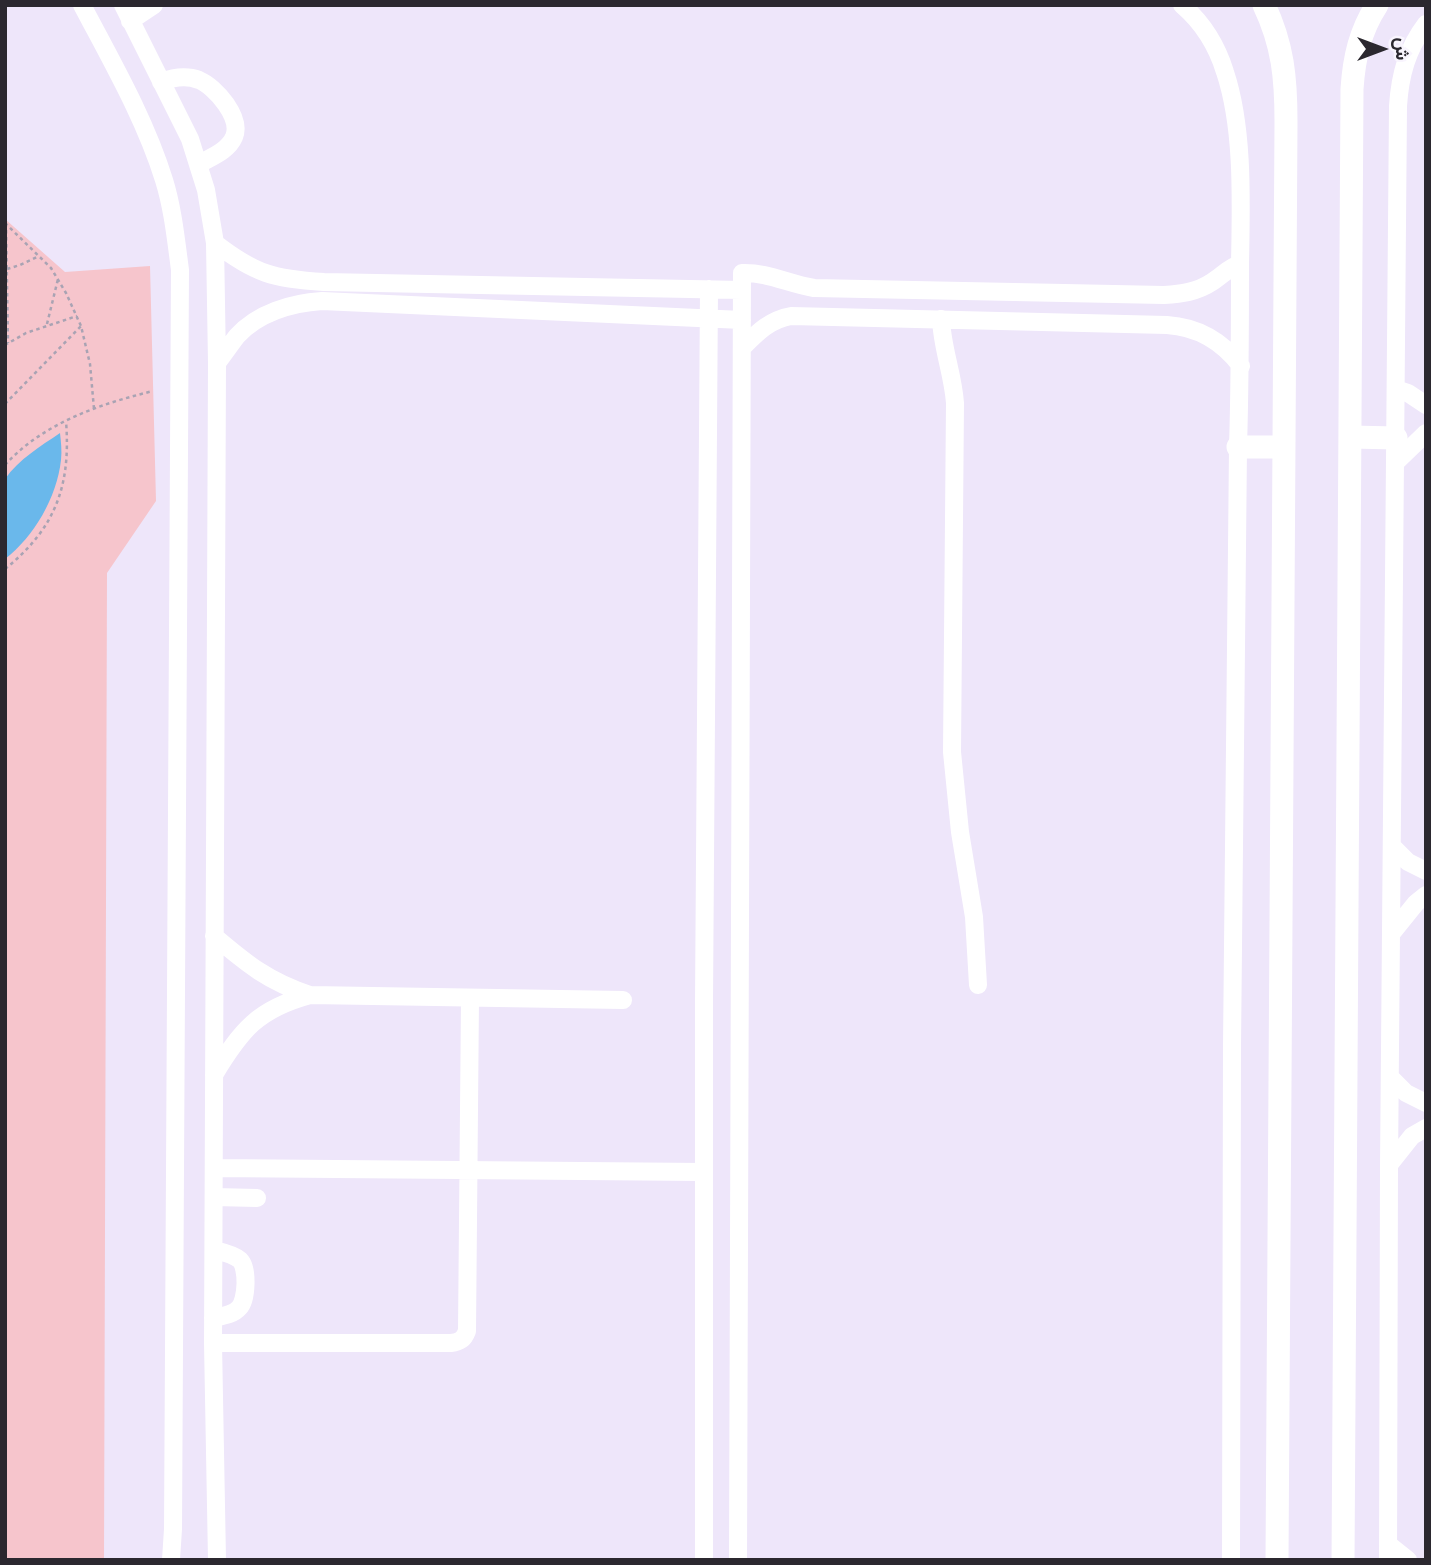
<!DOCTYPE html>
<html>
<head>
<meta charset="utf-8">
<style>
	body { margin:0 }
	#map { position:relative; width:1431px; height:1565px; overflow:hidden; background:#eee6fa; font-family:Mulish,Vazirmatn,sans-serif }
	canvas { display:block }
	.frame { position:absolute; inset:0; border:7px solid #2b282f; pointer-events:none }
	.north { position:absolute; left:1347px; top:14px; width:70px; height:70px; -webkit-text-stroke:5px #f9f5fe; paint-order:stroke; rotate:90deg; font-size:19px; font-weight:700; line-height:28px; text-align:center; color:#2b282f }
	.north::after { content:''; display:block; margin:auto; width:24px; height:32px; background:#2b282f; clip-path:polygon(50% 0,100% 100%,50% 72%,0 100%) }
</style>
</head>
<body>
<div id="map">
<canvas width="1431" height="1565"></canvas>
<div class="frame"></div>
<div class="north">ش</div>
</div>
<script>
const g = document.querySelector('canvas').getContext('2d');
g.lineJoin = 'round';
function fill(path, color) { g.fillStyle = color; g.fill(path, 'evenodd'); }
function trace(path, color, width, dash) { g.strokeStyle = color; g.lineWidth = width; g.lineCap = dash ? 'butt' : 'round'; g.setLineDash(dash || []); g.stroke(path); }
const green = new Path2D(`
	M5,219L65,272L150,266L156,501L107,573L104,1560H5Z`);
const water = new Path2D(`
	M60,433C61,442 62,451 61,460C57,497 34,537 5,559V479C19,459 41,446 60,433Z`);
const path = new Path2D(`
	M5,223L51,268L66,293L81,326L90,364L94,409
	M6,223L8,343
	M7,269L20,265L39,256
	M47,324L58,279
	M5,345L26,333L77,316
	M5,404L81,326
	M5,465C43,423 100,404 153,391
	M5,569C56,528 71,485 66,421`);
const minor = new Path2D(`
	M82,5C112,62 145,119 164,180C173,209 176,240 180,270L173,1529L171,1560
	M123,5L190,139L206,190L215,243L217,363L213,1343L217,1560
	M1182,5C1203,23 1217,46 1225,72C1244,129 1241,204 1240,264C1240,325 1240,386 1238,447L1232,1046L1231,1560
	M130,21L154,5
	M161,82C174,77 186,75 199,80C216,87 242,118 234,137C228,151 211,157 199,164
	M215,243C255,274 274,279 324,282L742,290
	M941,319C942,348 953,374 955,403L952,752L960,832L974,917L978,985
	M742,348C757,333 769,320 791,316L1167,325C1198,327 1222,341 1241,366
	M217,363C224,354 230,345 237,336C258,313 291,303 322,301L742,320
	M1396,389L1408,393L1426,405
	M1396,462L1426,433
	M1392,846L1408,862L1426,871
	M1391,934L1416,903L1426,895
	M214,936C247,964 269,982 310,995
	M214,1075C241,1030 258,1009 310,995L623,1000
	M1390,1077L1406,1093L1426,1103
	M1389,1165L1412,1136L1426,1128
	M214,1168L704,1172
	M214,1197L257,1198
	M213,1318C222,1316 233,1315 239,1308C247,1300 248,1268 240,1260C233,1254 222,1252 214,1250
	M213,1343H451C460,1342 464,1339 467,1331L470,998
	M1388,1544L1408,1560
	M704,1560V1001L709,289
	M738,1560L742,273C767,272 789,284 814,288L1164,295C1181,294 1197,292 1212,282C1222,276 1229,267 1240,264
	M1388,1560L1389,1165L1398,106C1400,75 1407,49 1426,24`);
const major = new Path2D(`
	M1264,5C1283,45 1286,78 1286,122L1277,1560
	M1351,437L1396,438
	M1238,447H1284
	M1343,1560L1352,89C1354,58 1360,31 1377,5`);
fill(green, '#f6c5cc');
fill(water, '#6ab8eb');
trace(path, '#a9a3b3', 2.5, [3.5, 3.5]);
trace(minor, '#fff', 18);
trace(major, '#fff', 23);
</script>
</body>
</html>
